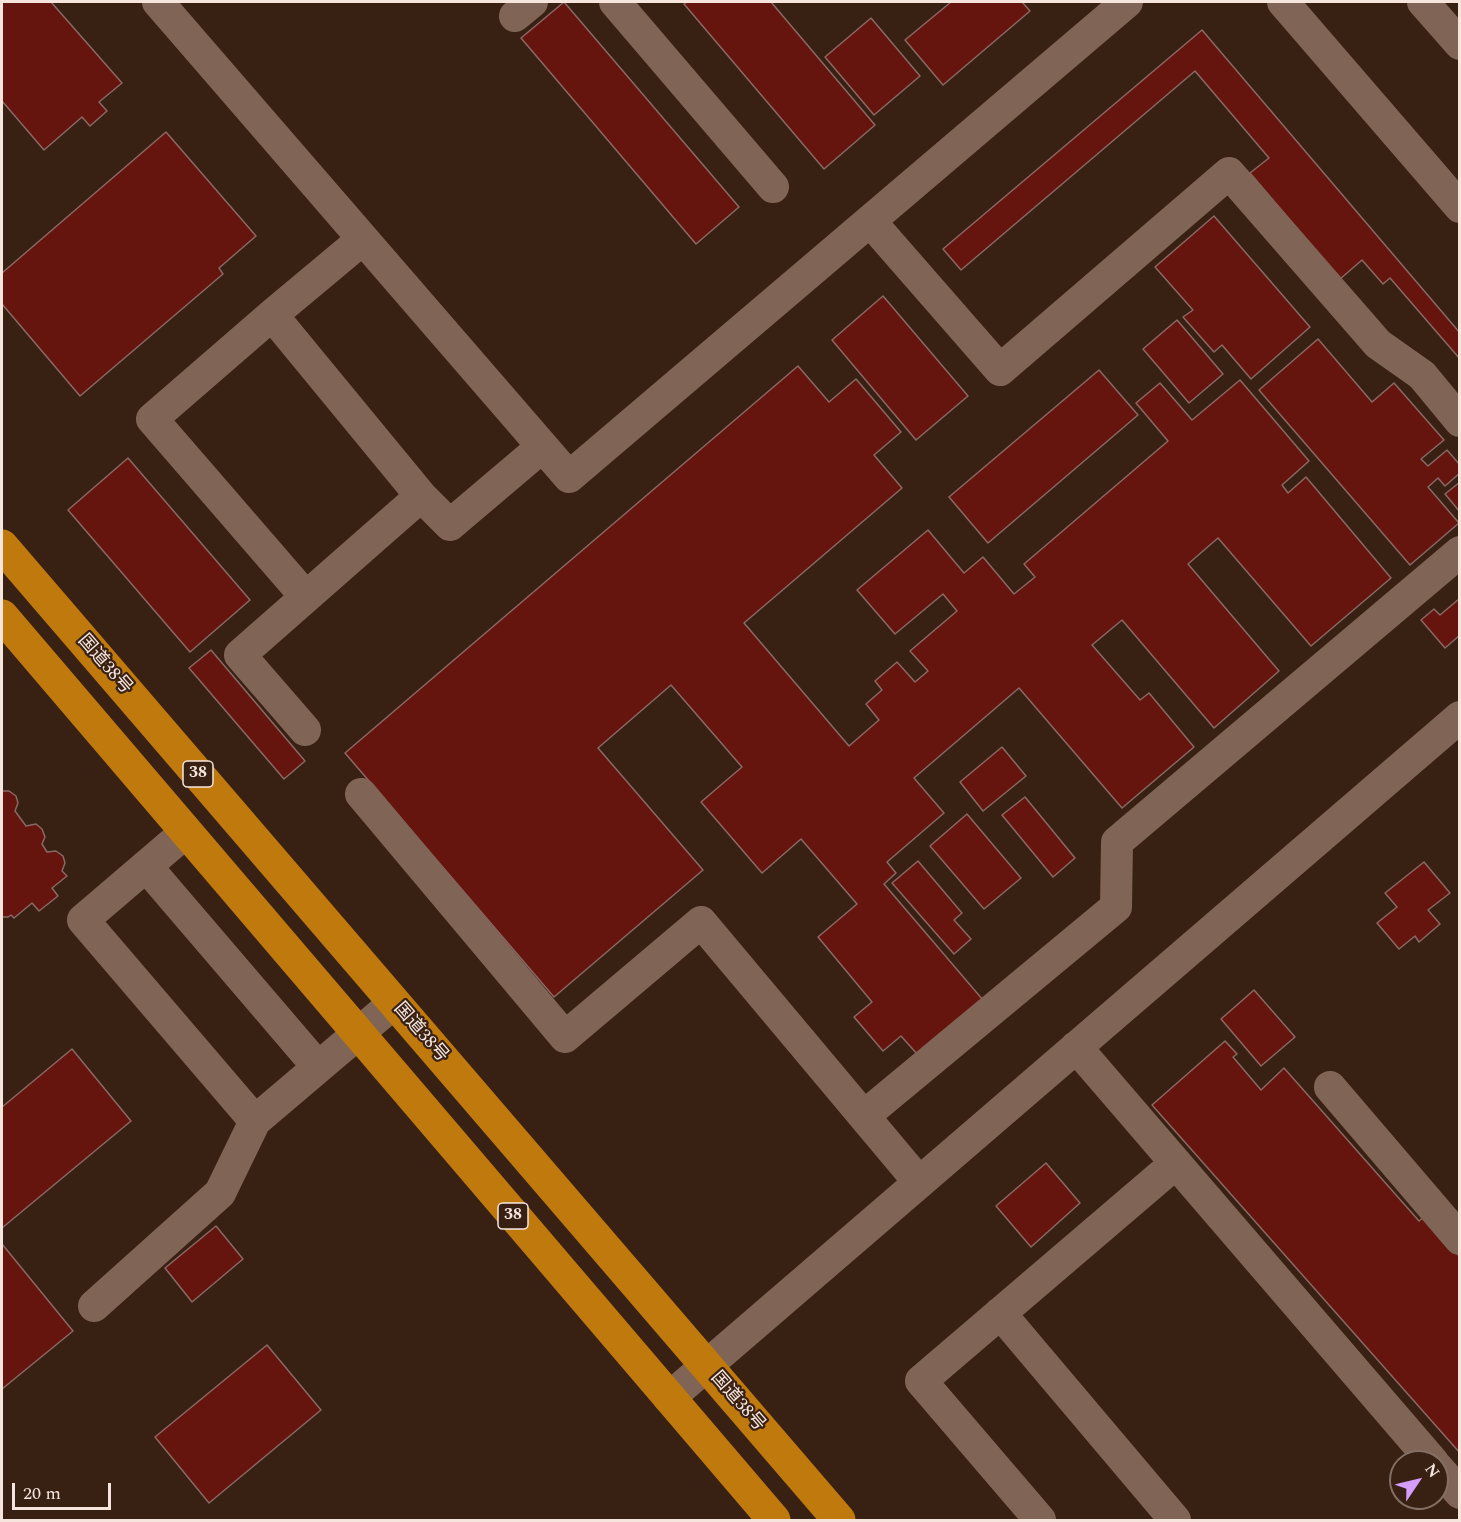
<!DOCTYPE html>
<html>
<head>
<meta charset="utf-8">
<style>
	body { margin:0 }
	#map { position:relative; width:1461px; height:1522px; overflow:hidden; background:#382013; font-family:Spectral,serif }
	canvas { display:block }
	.frame { position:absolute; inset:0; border:3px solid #f6e5dd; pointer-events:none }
	.north { position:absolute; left:1389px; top:1450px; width:60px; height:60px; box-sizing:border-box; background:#382013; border:2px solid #846f64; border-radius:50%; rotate:55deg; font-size:16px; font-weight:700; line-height:24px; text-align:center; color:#f6e5dd }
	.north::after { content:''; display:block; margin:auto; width:21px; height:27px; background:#d49cfb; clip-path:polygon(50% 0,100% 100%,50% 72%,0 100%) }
	.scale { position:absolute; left:12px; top:1483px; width:99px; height:27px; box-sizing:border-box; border:3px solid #f6e5dd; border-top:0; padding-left:8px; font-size:18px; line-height:21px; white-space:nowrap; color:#f6e5dd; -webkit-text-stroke:4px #382013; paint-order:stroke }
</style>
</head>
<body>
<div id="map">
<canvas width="1461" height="1522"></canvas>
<div class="frame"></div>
<div class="north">N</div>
<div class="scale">20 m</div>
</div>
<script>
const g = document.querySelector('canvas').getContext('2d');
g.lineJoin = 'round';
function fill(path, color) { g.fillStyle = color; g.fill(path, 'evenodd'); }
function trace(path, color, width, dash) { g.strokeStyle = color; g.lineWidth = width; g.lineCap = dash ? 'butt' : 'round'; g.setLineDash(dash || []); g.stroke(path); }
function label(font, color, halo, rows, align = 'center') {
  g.font = font + ' Spectral,"Noto Sans JP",serif'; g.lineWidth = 4.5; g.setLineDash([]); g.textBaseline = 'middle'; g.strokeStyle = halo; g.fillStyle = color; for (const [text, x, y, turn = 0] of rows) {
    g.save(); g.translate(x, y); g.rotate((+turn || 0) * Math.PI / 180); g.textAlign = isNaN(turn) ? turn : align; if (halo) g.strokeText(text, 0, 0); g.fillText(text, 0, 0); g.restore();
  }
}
const building = new Path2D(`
	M2,2H51L122,83L99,102L107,111L90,126L82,117L44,150L2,101Z
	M564,2L739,207L696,244L521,38Z
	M687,2H771L875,125L824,169L684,4Z
	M951,2H1022L1030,11L943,85L905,40Z
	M871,18L920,76L874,115L825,57Z
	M1202,30L1460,333V359L1390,278L1383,284L1362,260L1340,279L1250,173L1269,158L1195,71L961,270L943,249Z
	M166,132L256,236L219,268L223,274L80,396L2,304V273Z
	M1214,216L1310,327L1251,379L1222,345L1214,352L1183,317L1193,310L1155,267Z
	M883,296L968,396L916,440L832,340Z
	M1177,320L1223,374L1189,403L1143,349Z
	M1318,339L1372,402L1394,383L1444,440L1421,459L1428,466L1447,450L1460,465V473L1445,486L1438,478L1428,487L1459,523L1410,565L1259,390Z
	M798,366L829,402L856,379L901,432L874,455L902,488L744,623L849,746L879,720L866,704L882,690L875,681L897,662L915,682L928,671L910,651L957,611L943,594L895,634L857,590L928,530L964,573L983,557L1014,594L1035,577L1024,564L1168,441L1136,403L1160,383L1192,420L1240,380L1309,461L1282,485L1288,493L1306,477L1391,578L1311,646L1218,538L1188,564L1279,671L1214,728L1122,620L1092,645L1140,700L1149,693L1194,747L1122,808L1019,688L914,778L944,813L887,862L896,873L884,884L983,1000L918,1055L901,1036L883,1051L854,1017L872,1002L818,937L857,904L801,839L762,873L701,802L742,767L671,685L598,748L703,870L554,997L345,753Z
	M1099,370L1138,415L988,543L949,497Z
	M128,458L250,600L190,652L68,510Z
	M1460,482V512L1445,494Z
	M1459,599L1460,635L1445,648L1421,620L1434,609L1440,615Z
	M211,650L305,761L284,779L189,668Z
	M1002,747L1026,776L983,811L960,782Z
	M2,791H9L16,796L18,803L15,811L26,826L36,824L42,829L45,837L42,844L47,852L56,851L63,856L65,863L62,871L67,876L52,888L58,896L39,911L32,903L14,918L11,915L8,917H2Z
	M1025,797L1075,858L1053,877L1002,815Z
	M967,814L1021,878L984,909L930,846Z
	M918,861L962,913L954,920L971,939L954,954L892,883Z
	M1424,862L1450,893L1428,910L1440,924L1419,942L1415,936L1399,949L1377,923L1397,907L1385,893Z
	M1254,990L1295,1037L1261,1066L1221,1019Z
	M1225,1041L1237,1054L1233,1057L1261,1090L1284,1068L1419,1221L1424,1217L1460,1257V1453L1152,1105Z
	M72,1049L131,1121L2,1228V1107Z
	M1046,1163L1080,1203L1031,1247L996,1206Z
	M216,1226L243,1259L192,1302L165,1268Z
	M2,1244L73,1331L2,1389Z
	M267,1345L321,1410L209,1503L155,1437Z`);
const minor = new Path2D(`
	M158,2L569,477L1127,2
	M615,2L773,187
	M1283,2L1460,207
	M1423,2L1460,44
	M515,16L532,2
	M870,221L1000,370L1229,173L1378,344L1422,375L1460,421
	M363,239L272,315L421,496L450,525L542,447
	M272,315L152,419L306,597
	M305,730L240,655L421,496
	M361,794L565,1037L701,922L919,1182
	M186,832L83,920L255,1121L394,1003
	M146,866L318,1067
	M1076,1047L1433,1462
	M1330,1087L1460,1239
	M864,1116L1116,907L1117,842L1460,552
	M94,1306L220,1193L255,1121
	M1000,1313L1175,1520
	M669,1398L1460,717
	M1437,1467L1460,1493
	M1040,1520L921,1381L1176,1163`);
const highway = new Path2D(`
	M2,546L839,1520
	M2,616L774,1520`);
const shields = [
	[198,774,30],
	[513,1216,30]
];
const shieldNames = [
	["38",198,774],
	["38",513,1216]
];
const streetNames = [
	["国道38号",104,665,49],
	["国道38号",420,1033,49],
	["国道38号",737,1402,49]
];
fill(building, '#65150e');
trace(building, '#8a6964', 1.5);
trace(minor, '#806455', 32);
trace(highway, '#c0790c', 33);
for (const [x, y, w] of shields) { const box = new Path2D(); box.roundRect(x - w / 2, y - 13, w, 26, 4.5); g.fillStyle = '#382013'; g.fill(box); trace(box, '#f6e5dd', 1.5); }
label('bold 16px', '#f6e5dd', null, shieldNames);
label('18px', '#f6e5dd', '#382013', streetNames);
</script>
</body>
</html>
